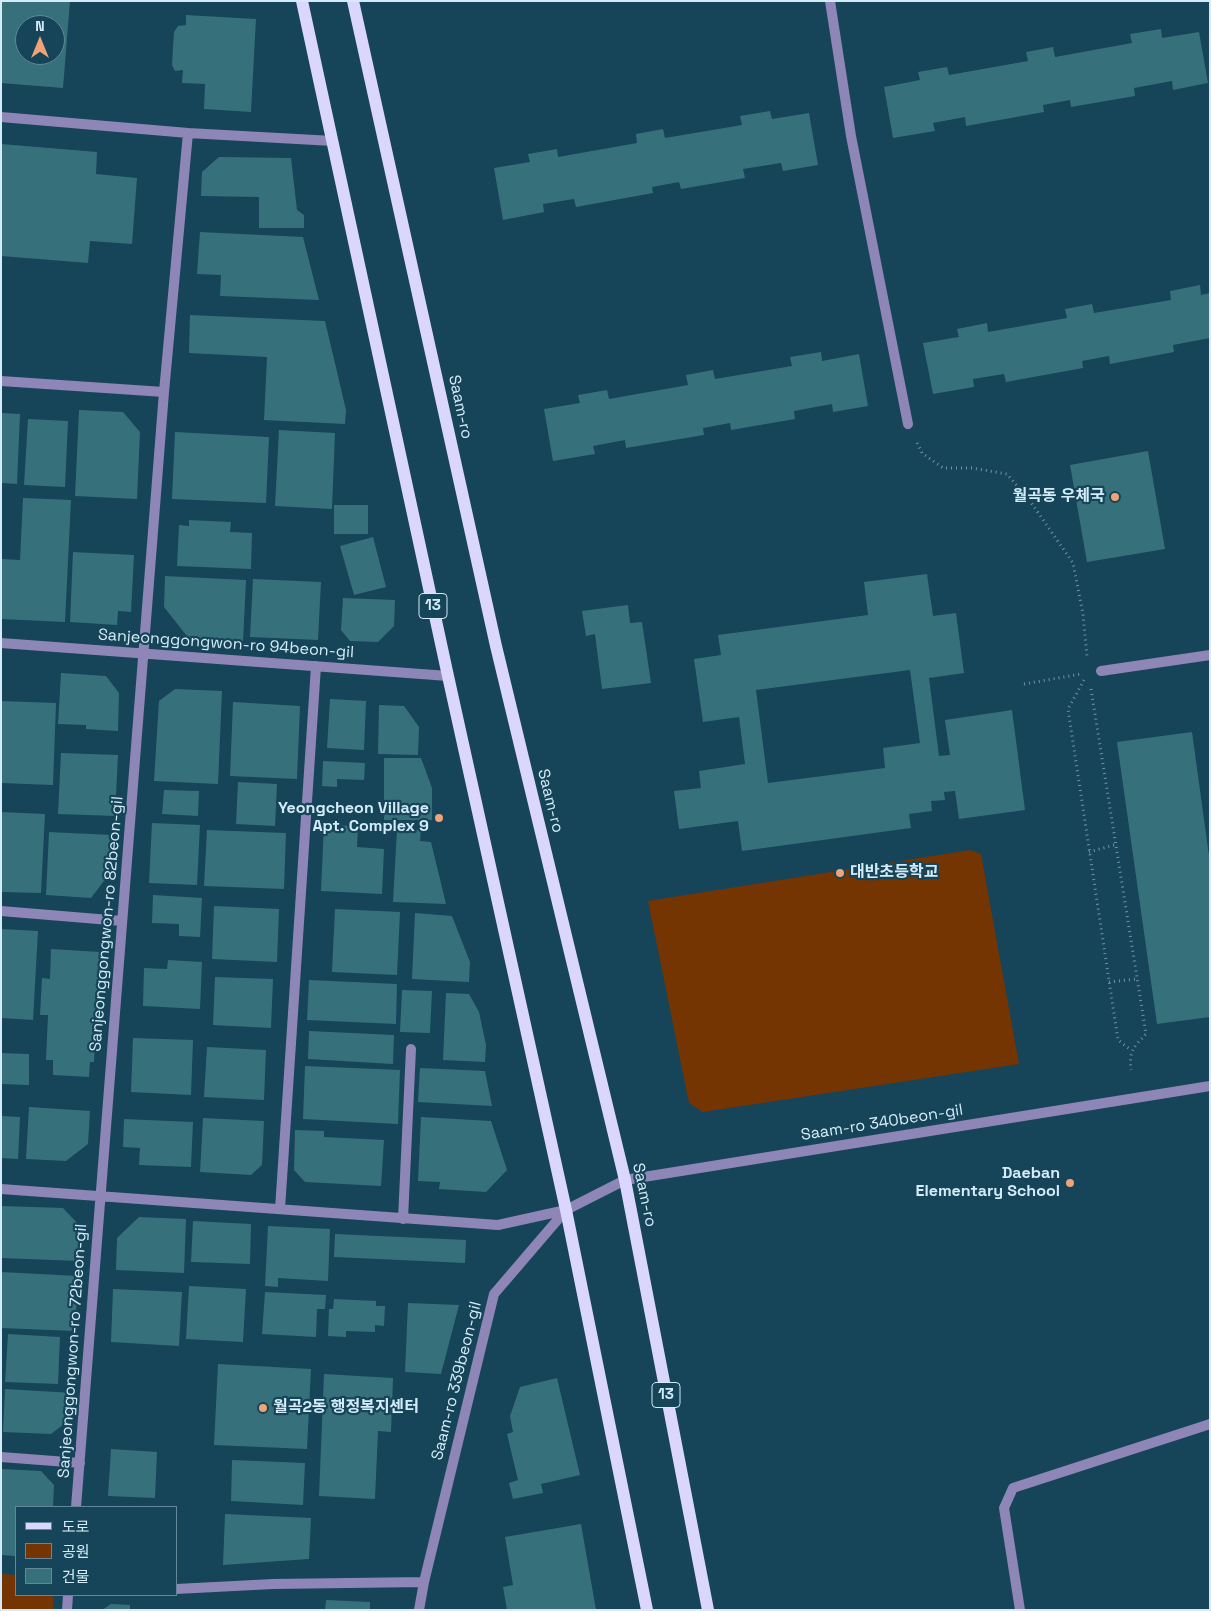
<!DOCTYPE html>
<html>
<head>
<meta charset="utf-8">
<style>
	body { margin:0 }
	#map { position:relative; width:1211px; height:1611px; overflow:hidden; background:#164458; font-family:"Space Grotesk","Noto Sans KR",sans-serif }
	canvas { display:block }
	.frame { position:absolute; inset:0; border:2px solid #d4ecf9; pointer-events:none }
	.legend { position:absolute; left:15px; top:1506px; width:162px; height:90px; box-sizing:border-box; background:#164458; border:1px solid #628798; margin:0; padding:6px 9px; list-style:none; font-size:15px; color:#d4ecf9 }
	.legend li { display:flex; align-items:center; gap:10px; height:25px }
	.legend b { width:25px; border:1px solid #628798 }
	.north { position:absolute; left:15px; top:15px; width:50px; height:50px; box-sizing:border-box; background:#164458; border:1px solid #628798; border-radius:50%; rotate:0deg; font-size:14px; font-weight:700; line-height:20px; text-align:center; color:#d4ecf9 }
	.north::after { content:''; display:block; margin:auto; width:18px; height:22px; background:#efa377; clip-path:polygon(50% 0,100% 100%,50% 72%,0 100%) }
</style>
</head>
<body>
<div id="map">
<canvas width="1211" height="1611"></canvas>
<div class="frame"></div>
<ul class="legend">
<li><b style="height:6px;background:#dad6fd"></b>도로</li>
<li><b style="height:14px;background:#753503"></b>공원</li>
<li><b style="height:14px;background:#36717b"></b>건물</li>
</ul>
<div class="north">N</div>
</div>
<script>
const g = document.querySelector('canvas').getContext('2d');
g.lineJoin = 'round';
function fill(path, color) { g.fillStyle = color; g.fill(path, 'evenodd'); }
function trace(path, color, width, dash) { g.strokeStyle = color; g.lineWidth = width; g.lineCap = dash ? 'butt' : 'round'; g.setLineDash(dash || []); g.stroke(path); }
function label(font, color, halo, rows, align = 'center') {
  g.font = font + ' "Space Grotesk","Noto Sans KR",sans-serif'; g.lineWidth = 4.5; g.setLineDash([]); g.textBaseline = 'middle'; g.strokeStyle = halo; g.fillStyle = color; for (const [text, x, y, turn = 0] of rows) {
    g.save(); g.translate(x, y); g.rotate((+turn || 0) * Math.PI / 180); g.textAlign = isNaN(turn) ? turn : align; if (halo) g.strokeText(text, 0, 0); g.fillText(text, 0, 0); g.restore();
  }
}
const green = new Path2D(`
	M970,850L981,854L1019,1064L703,1112L689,1103L648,901Z
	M1,1574L16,1575V1595H54L53,1610H1Z`);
const building = new Path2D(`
	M1,1H70L63,88L1,83ZM25,25H55V55H25Z
	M186,15L256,19L251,112L204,109L205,84L182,83L183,70L175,71L172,65L174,32L178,26L186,25Z
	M1161,29L1162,38L1199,32L1208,83L1173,90L1172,81L1134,88L1135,96L1071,107L1070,100L1043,105L1044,112L966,126L965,117L933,123L935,131L893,138L884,87L920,80L918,72L947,67L949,75L1028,61L1026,52L1053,47L1055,57L1132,43L1130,34Z
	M770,111L772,119L809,113L818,165L783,171L781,163L743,169L745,178L681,189L679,182L652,187L653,193L576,207L574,199L543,204L544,212L503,220L494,168L530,162L528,154L557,149L558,157L637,143L636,134L663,129L665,138L742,125L740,116Z
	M1,144L97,152L96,174L137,178L132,244L90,241L88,263L1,256Z
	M219,157L291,158L297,210L304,215V228H259V197L201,196L202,172Z
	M200,232L303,237L319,300L220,296L221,275L197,274Z
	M1200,285L1201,295L1210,293V338L1173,345L1174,352L1110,364L1109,356L1082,361L1083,368L1006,382L1004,374L973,379L974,387L933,394L923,343L959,337L957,329L987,323L988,332L1067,318L1065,309L1092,304L1094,313L1171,300L1170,291Z
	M190,315L325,321L346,410L345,424L264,420L267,357L189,353Z
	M821,352L822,361L859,354L868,406L833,412L832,404L794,411L795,419L731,430L730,423L703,428L704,435L626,448L625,440L593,446L595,454L553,461L544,409L580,403L578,395L607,390L609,399L688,385L686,375L713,370L715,379L792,366L790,357Z
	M79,410L123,412L140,432L137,499L75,496Z
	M1,413L20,414L17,484L1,483Z
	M28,419L68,421L65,487L24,485Z
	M279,430L335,433L332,509L275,506Z
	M175,432L269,437L266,503L172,499Z
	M1148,451L1165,549L1087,562L1070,465Z
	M23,498L71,500L65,622L1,619L2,559L20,560Z
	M334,505H368V534H334Z
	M189,520L231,522L230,532L252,533L251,569L177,566L179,525L189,526Z
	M373,537L386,587L354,595L340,546Z
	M73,552L134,555L131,612L118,611L117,625L70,622Z
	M927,574L933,616L956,613L964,673L929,678L939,756L950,755L945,720L1012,710L1025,810L959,819L955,791L944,792L945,800L931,801L932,811L909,814L911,828L742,851L738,821L679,829L674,791L701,788L699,771L745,764L739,717L703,722L694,659L721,655L718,635L868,615L864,582ZM910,670L920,743L883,748L885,768L768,783L756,690Z
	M165,576L246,580L243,642L190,640L164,607Z
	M253,579L321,582L318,640L250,637Z
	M343,598L395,600L394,626L378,642L350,641L341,630Z
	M628,605L630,623L642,622L651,683L602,689L595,634L586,636L582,611Z
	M61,673L106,676L119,693L118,731L86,729V725L58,724Z
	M175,689L222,691L218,784L154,781L159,701Z
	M330,699L366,701L364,750L327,748Z
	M1,701L56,703L53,785L1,783Z
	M233,702L300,706L297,779L230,776Z
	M379,705L404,706L419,727L418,755L378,754Z
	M1192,732L1210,863V1017L1157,1024L1117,742Z
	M61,753L118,755L115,816L58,814Z
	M384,758H421L432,788V820H384Z
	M323,761L365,763L364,780L337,779V787L322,786Z
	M238,782L277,784L275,826L236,824Z
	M164,790L199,791L198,816L162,814Z
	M1,812L45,814L41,893L1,892Z
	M152,823L200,825L197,885L149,883Z
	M324,825L358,826L357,847L384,849L382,894L321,891Z
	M397,829L421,830L420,841L431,842L446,904L393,902Z
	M207,830L286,833L284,889L204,886Z
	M49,832L112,835L110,873L91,898L46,895Z
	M153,895L202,898L200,937L179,936V924L152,923Z
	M214,906L279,909L277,962L212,959Z
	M335,909L400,912L397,975L332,972Z
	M415,913L452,916L470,962L469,982L412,979Z
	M1,929L38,931L33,1020L1,1018Z
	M51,949L100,952L94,1062H90L89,1077L53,1075V1060H46L48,1015H40L42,978L50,979Z
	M168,960L202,962L200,1009L143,1006L144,968L167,969Z
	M215,977L273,979L271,1028L213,1025Z
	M309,980L397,984L396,1024L307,1020Z
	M402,990L432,991L430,1033L400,1032Z
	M446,993L469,994L479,1012L486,1045L485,1062L443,1060Z
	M309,1031L394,1035L393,1064L308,1059Z
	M133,1038L193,1040L191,1095L131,1092Z
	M207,1047L266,1050L264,1100L204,1097Z
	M1,1053L29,1054V1085L1,1084Z
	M305,1066L400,1070L398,1124L303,1119Z
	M420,1068L485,1071L492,1106L418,1102Z
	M29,1107L90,1111L88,1144L66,1161L26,1159Z
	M1,1116L20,1117L18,1159L1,1158Z
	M421,1117L491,1121L507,1170L486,1192L439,1189L440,1182L418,1181Z
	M203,1118L264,1121L262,1165L251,1175L200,1172Z
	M124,1119L193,1122L191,1167L139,1165L140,1148L123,1147Z
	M295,1130L324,1131V1137L384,1140L381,1186L305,1182L294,1170Z
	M1,1206L63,1208L80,1226L78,1261L1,1258Z
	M139,1217L186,1219L184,1273L116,1270L117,1238Z
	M193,1221L251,1224L250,1264L191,1262Z
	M268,1226L330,1229L328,1281L278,1278V1287L265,1286Z
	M335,1234L466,1240L465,1263L334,1257Z
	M1,1272L78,1276L75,1331L1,1328Z
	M189,1286L246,1289L243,1342L186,1339Z
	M113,1289L182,1292L179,1346L111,1342Z
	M265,1292L326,1295L325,1309H317L316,1337L262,1334Z
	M334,1299L376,1301V1306H385L384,1326L375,1325V1332L346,1331V1337L328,1336L329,1309H333Z
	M408,1303L459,1305L441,1374L405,1372Z
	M8,1334L60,1337L58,1384L5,1382Z
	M218,1364L311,1369L307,1449L214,1445Z
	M324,1374L393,1378L391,1432L378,1431L375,1499L319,1496Z
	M557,1378L580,1475L541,1484L543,1493L513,1499L509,1483L518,1480L507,1434L513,1432L510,1416L520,1387Z
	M5,1389L73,1393L72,1418L51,1434L3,1432Z
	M111,1449L157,1452L155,1498L108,1496Z
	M232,1460L305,1463L303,1505L231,1501Z
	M1,1469L41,1471L54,1485L53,1507H16V1556L1,1555Z
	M225,1514L311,1518L309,1559L223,1565Z
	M581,1524L596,1610H507L503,1587L513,1585L505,1537Z
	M326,1600L370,1602V1610H325Z
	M111,1604L130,1605V1610H102Z`);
const path = new Path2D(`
	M917,443L922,453L943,468H972L1007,474L1030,501L1073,563L1083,614L1087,656
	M1084,680L1068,709L1118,1040L1131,1050
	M1024,684L1081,674
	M1091,689L1146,1034C1133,1048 1129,1050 1131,1070
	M1089,852L1114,845
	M1109,982L1136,979`);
const service = new Path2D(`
	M830,1L851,136L908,424
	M403,1219L411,1049
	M1020,1610L1004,1508L1013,1488L1210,1424`);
const pedestrian = new Path2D(`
	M1101,671L1210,655`);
const minor = new Path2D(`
	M1,117L188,133L333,141
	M1,381L164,392
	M1,643L448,676
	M1,911L122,921
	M1,1189L498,1225L566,1210L625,1180L1210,1086
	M280,1209L316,666
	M1,1457L80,1463
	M76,1507L164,392L188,133
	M176,1589L273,1584L424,1582
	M67,1610L68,1595
	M419,1610L424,1582L494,1294L566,1210`);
const primary = new Path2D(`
	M302,1L448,676L566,1210L647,1610
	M353,1L496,646L625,1180L708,1610`);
const markers = [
	[1115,497,5,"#efa377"],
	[439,818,5,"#efa377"],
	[840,873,5,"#efa377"],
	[1070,1183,5,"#efa377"],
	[263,1408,5,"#efa377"]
];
const shields = [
	[433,606,28],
	[666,1395,28]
];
const shieldNames = [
	["13",433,606],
	["13",666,1395]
];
const streetNames = [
	["Saam-ro",460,407,78],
	["Sanjeonggongwon-ro 94beon-gil",226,644,4],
	["Saam-ro",550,801,76],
	["Sanjeonggongwon-ro 82beon-gil",107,924,-85],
	["Saam-ro 340beon-gil",882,1123,-9],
	["Saam-ro",644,1195,78],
	["Sanjeonggongwon-ro 72beon-gil",73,1351,-86],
	["Saam-ro 339beon-gil",457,1381,-76]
];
const poiNames = [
	["월곡동 우체국",1105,497],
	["Yeongcheon Village",429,809],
	["Apt. Complex 9",429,827],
	["대반초등학교",850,873,"left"],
	["Daeban",1060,1174],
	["Elementary School",1060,1192],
	["월곡2동 행정복지센터",273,1408,"left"]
];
fill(green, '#753503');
fill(building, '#36717b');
trace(path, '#7194a5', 3, [1, 4]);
trace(service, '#8d86b6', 10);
trace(pedestrian, '#8d86b6', 10);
trace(minor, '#8d86b6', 10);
trace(primary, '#dad6fd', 12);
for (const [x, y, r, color] of markers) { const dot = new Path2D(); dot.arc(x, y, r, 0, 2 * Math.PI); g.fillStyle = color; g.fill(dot); trace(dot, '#164458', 2); }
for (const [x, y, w] of shields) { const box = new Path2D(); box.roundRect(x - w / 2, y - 12.5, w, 25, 4); g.fillStyle = '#164458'; g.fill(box); trace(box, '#d4ecf9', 1); }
label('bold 15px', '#d4ecf9', null, shieldNames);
label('16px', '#d4ecf9', '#164458', streetNames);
label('bold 16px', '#d4ecf9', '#164458', poiNames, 'right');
</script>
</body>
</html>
